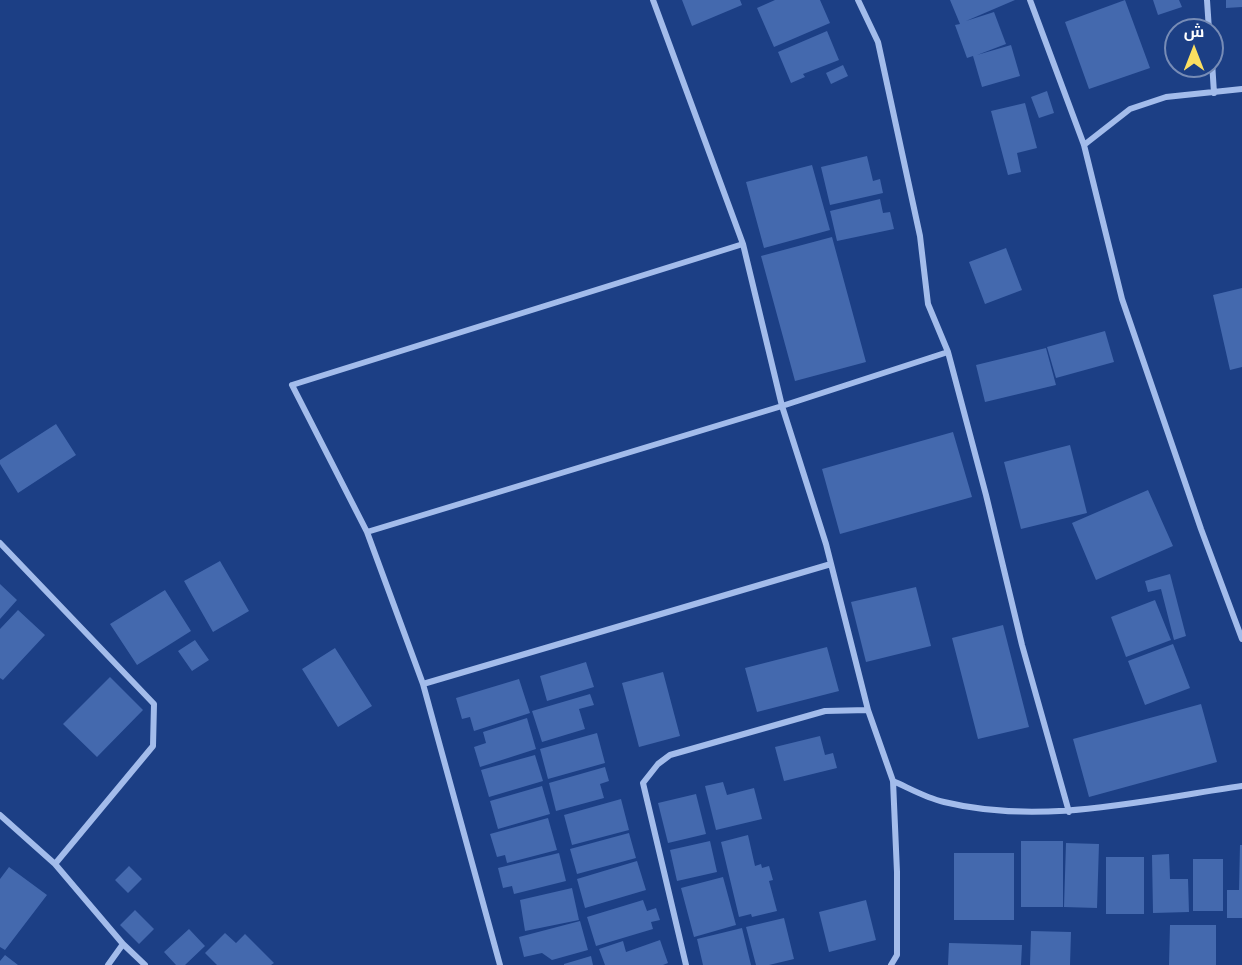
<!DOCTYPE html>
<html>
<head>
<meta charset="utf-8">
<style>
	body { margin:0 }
	#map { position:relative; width:1242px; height:965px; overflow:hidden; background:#1c3f85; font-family:"Public Sans",Cairo,sans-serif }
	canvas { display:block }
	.north { position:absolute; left:1164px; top:18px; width:60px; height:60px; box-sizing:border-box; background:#1c3f85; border:2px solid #778cb6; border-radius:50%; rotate:0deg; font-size:16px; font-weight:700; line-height:24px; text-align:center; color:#fff }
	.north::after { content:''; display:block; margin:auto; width:21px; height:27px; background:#fbdf61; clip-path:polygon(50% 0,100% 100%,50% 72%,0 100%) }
</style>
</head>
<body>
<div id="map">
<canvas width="1242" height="965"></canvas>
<div class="north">ش</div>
</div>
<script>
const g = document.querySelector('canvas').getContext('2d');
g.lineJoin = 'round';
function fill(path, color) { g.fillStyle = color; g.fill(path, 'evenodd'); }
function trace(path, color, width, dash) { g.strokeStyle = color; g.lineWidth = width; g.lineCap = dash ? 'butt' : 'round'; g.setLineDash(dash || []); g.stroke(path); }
const building = new Path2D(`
	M682,0H740L742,5L692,26Z
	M775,0H820L830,23L774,47L757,8Z
	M950,0H1015L966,21L994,12L1006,44L977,55L1011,45L1020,76L982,87L973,56L967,58L955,25L960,24Z
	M1125,0L1150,68L1089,89L1065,22Z
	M1153,0H1179L1182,7L1158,15Z
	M1226,0H1242V7L1226,8Z
	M827,31L839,60L803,74L805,77L791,83L778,52Z
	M843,65L848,76L831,84L826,73Z
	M1047,91L1054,113L1039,118L1031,97Z
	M1025,103L1037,148L1017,153L1021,172L1008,175L991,111Z
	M867,156L873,181L880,179L883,193L830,205L821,167Z
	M812,165L830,230L764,248L746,182Z
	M880,199L883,213L890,212L894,229L837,241L830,211Z
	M832,237L866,362L795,381L761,256Z
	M1006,248L1022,290L985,304L969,262Z
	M1242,288V367L1230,370L1213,295Z
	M1105,331L1114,362L1056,378L1047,347Z
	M1046,348L1056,385L985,402L976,365Z
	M56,424L76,455L18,493L0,464V460Z
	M953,432L972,497L840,534L822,469Z
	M1070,445L1087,513L1021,529L1004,462Z
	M1148,490L1173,546L1096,580L1072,523Z
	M220,561L249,611L213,632L184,581Z
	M1170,574L1186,636L1174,640L1161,589L1148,592L1145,581Z
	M0,584L17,600L0,619Z
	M916,587L931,646L866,662L851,602Z
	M165,590L191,631L137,665L110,624Z
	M1155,600L1171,640L1126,657L1111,617Z
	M18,610L45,635L3,680L0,678V629Z
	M1003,625L1029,727L978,739L952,638Z
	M195,640L209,660L192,671L178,651Z
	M1173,644L1190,688L1145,705L1128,661Z
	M827,647L839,691L757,712L745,668Z
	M335,648L372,706L338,727L302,669Z
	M586,662L594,687L547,701L540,676Z
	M663,672L680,736L639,747L622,683Z
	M110,677L143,710L97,757L63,724Z
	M519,679L530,713L474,731L470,717L462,719L456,698Z
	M590,694L594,705L579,709L585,729L542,742L532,711Z
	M1201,704L1217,762L1089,797L1073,739Z
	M527,718L536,749L480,767L474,747L486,743L483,732Z
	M597,733L605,763L548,779L540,749Z
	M820,736L825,755L833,753L837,768L784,781L775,747Z
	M535,755L543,781L489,797L481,770Z
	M605,767L609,781L600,784L604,798L556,811L549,783Z
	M723,782L727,795L754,788L762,819L716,830L705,786Z
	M542,786L550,814L498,829L490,801Z
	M696,794L706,834L668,843L658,803Z
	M621,799L629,830L572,845L564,815Z
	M548,818L557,850L507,863L505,855L497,857L490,834Z
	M629,833L636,858L577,874L570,849Z
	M748,835L755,866L761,864L762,868L769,866L773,880L769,881L777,911L752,917L751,914L739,917L721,842Z
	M710,841L717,872L677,881L670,850Z
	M1021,841H1063V907H1021Z
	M1066,843L1099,844L1097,908L1064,907Z
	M1240,845H1242V918H1227V890H1239Z
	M559,853L566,881L514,894L512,886L503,888L498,868Z
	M954,853H1014V920H954Z
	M1169,854L1170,879H1188L1189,912L1153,913L1152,855Z
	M1106,857H1144V914H1106Z
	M1193,859H1223V911H1193Z
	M637,861L646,890L585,908L577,879Z
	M129,866L142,879L128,893L115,880Z
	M9,867L47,895L5,950L0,947V879Z
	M723,877L736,925L694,937L681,888Z
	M572,888L579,920L525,931L520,900Z
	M643,900L647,911L656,908L660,920L651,922L653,929L596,946L587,917Z
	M866,900L876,940L829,952L819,912Z
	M135,910L154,929L139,944L120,925Z
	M784,918L794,959L769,965H756L746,927Z
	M580,921L588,950L552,960L542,953L524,957L519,937Z
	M1170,925H1216V965H1169Z
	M742,928L751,965H703L697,939Z
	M189,929L205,946L185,965H176L164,952Z
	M1031,931L1071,932L1070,965H1030Z
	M225,933L236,943L245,934L274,963L271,965H217L205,953Z
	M660,940L668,963L663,965H605L599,949L623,941L626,952Z
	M949,943L1022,945L1021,965H948Z
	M5,955L18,965H0V961Z
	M591,956L593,965H564V964Z`);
const minor = new Path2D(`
	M653,0L743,244
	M858,0L878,42L920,236L928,304L948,352L986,495L1022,645L1069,812
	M1030,0L1084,145L1122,299L1201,529L1242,639
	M1207,0L1209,30
	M1212,62L1214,93
	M1084,145L1130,109L1166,97L1242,89
	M948,352L782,406L826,544L868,710L893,781C909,788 926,798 944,802C1042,826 1144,800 1242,786
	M367,532L292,385L743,244L782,406L367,532L423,684L831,564
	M0,543L154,704L153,746L55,864
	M423,684L500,965
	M0,815L55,864L123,944L145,965
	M108,965L123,944
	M686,965L643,783L658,764L670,755L825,711L868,710
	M891,965L897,955V872L893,781`);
fill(building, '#4469ae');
trace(minor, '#a3bceb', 6);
</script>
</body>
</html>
